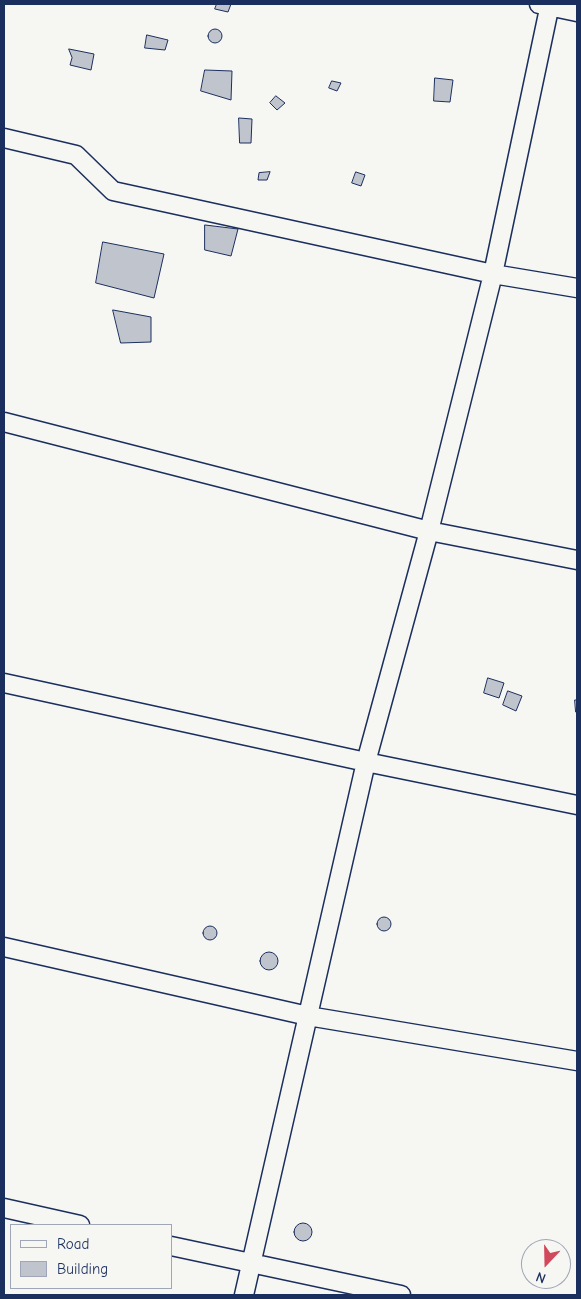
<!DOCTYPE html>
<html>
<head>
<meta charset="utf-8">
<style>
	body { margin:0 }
	#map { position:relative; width:581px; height:1299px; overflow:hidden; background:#f6f6f2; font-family:"Comic Neue",sans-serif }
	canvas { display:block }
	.frame { position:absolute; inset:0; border:5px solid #1b2f5e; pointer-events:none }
	.legend { position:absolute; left:10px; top:1224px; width:162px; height:65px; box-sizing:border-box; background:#f6f6f2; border:1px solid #9ea6b7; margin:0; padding:6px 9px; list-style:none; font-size:15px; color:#1b2f5e }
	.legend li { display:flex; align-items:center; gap:10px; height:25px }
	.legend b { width:25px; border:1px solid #9ea6b7 }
	.north { position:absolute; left:521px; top:1239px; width:50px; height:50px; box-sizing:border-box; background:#f6f6f2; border:1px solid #9ea6b7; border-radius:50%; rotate:201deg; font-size:14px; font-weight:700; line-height:20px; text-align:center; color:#1b2f5e }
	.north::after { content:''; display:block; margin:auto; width:18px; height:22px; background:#d1495b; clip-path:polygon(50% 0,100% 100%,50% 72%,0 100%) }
</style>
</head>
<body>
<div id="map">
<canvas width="581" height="1299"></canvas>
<div class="frame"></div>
<ul class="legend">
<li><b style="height:6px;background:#f6f6f2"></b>Road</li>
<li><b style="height:14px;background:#c0c4cd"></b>Building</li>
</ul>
<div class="north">N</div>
</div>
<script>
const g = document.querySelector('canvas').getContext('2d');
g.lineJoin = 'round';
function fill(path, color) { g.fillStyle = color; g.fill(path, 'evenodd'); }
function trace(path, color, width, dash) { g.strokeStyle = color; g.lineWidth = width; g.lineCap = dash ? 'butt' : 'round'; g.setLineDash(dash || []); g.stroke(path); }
const building = new Path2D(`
	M217,4H231L228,12L215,9Z
	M208 36a7 7 0 1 1 14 0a7 7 0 1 1-14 0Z
	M147,35L168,40L165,50L145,48Z
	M69,49L94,54L91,70L70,65L72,58Z
	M205,70L232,71L231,100L201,91Z
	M435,78L453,80L450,102L434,101Z
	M332,81L341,83L337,91L329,88Z
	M276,96L285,103L277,110L270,103Z
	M239,118L252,119L251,143H240Z
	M270,172L267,180H258L259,173Z
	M356,172L365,175L361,186L352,183Z
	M205,225L238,229L231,256L205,250Z
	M103,242L164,254L154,298L96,283Z
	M113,310L151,317V342L121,343Z
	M488,678L504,683L499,698L484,693Z
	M508,691L522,696L516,711L503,705Z
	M575,700H577V712H576Z
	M377 924a7 7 0 1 1 14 0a7 7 0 1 1-14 0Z
	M203 933a7 7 0 1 1 14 0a7 7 0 1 1-14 0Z
	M260 961a9 9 0 1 1 18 0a9 9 0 1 1-18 0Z
	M294 1232a9 9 0 1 1 18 0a9 9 0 1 1-18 0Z`);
const minor = new Path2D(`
	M539,4L577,12
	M4,138L76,155L113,191L493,274L577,288
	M4,422L429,531L577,560
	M4,683L366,762L577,805
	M4,947L308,1016L577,1061
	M4,1208L80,1225
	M171,1246L401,1295
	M244,1295L366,762L429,531L493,274L550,4`);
fill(building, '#c0c4cd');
trace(building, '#1b2f5e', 1);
trace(minor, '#1b2f5e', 21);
trace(minor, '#f6f6f2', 18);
</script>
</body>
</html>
